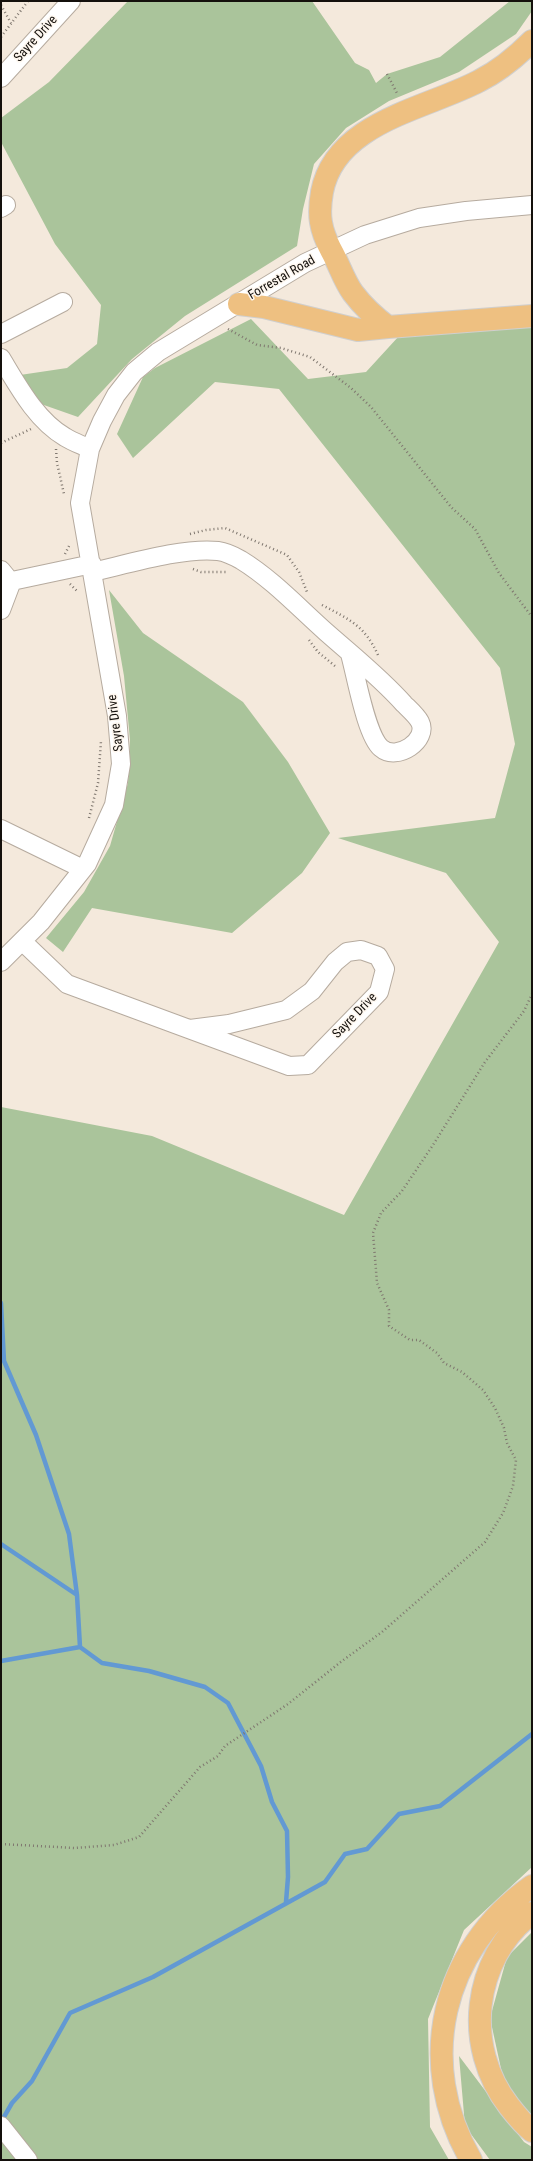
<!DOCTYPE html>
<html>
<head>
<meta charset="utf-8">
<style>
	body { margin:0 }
	#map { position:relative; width:533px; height:2161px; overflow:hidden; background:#f4e9dc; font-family:"Roboto Condensed",sans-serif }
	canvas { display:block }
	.frame { position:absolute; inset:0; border:2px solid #14100c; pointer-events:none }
</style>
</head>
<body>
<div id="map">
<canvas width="533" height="2161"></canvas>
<div class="frame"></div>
</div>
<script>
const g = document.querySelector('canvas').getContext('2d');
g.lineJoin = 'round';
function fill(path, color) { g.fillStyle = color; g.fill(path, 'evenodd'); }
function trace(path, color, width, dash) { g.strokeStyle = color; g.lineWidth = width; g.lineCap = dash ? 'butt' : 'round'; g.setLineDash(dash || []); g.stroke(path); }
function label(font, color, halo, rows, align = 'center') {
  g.font = font + ' "Roboto Condensed",sans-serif'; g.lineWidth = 3; g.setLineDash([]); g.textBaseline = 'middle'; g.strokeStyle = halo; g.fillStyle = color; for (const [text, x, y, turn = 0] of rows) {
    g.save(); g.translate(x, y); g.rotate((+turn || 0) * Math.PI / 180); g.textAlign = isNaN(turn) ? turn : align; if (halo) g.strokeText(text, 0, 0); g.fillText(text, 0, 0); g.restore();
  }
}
const green = new Path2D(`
	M128,1H312L355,63L369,70L376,83L387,74L440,57L510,1H532V11L516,34L459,72L389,101L346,128L314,164L303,209L297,246L185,316L132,359L78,417L41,404L20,375L67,368L97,344L101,305L55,244L1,142V118L49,82Z
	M251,319L308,379L366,372L399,336L532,322V1867L464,1930L428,2019L430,2127L449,2160H1V1107L152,1136L344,1215L499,942L446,873L338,838L495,818L515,744L500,668L279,389L215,382L133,458L117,434L143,377L155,368Z
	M109,590L143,633L243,702L288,762L330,833L302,873L232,933L92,908L63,952L46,938L84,892L110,846L128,783L130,740L124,676Z
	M532,1932V2115L505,2087L490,2018L507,1957Z
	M459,2056L524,2142L532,2147V2160H490L465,2126Z`);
const stream = new Path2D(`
	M1,1303L4,1361L36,1435L69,1534L77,1595
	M1,1544L77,1595L80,1647L102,1663L149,1671L205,1687L228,1703L261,1766L272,1802L287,1831L288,1877L286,1902
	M1,1661L80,1647
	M1,2122L12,2103L32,2081L70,2013L153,1977L325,1882L345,1854L367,1849L399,1814L440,1806L532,1734`);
const path = new Path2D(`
	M1,5L11,23
	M1,37L28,1
	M387,74L398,95
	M228,329L257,345L281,348L310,357L351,388L371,407L451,507L475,529L499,573L532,617
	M1,443L31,429
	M56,449L57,463L64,494
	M190,534L206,530L225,528L287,555L299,572L307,592
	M65,554L70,544
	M193,569L201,572H227
	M70,584L78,592
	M322,605C349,619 365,626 378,655
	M309,640L318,652L335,666
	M89,818L98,783L101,741
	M1,1844L75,1848L114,1845L139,1837L200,1767L218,1756L225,1746L288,1704L342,1661L382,1632L485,1542L503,1513L513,1486L516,1460L507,1443L504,1428L495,1408L483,1390L462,1372L444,1363L437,1353L419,1340H410L389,1326V1310L377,1283L373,1233L381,1213L402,1191L433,1145L485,1062L524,1011L532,994`);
const street = new Path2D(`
	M1,78L71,1
	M1,208L6,205
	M1,334L63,302
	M1,358C18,386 36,420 65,437C73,442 82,445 90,449
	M1,570L10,581H12L1,610
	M93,572C128,564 184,547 218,551C226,552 234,556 241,560C272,579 299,608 326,632C352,655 381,678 404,704C409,709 417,716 420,722C429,740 397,762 381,748C366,735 356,675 350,654
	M12,581L92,564
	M1,829L83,869
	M22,941L67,984L289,1066L308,1065L379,992L385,969L378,956L361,950L347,952L335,962L312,991L286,1010L229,1024L190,1029
	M1,962L41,922L87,864L114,805L121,764L117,716L80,503L90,449L102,421L116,395L134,372L158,352L305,263L365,235L419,218L466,211L532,205
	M1,2126L28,2160`);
const highway = new Path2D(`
	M532,41C516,57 499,71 479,81C426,109 335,122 322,192C318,215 320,229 331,250C339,264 344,281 353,293C362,305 376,318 388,327L532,316
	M239,304L264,307L358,330L388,327
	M532,1913C472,1959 463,2047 509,2106C516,2115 523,2124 532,2131
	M471,2160C415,2063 441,1950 532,1886`);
const streetNames = [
	["Sayre Drive",36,39,-48],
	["Forrestal Road",282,278,-30],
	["Sayre Drive",116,723,-97],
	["Sayre Drive",355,1016,-46]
];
fill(green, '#aac49b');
trace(stream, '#6299d3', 4.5);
trace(street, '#b6ab9f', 20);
trace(highway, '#d0cfce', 24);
trace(path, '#7f776f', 2.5, [1, 3]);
trace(street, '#fff', 18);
trace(highway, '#eec081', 22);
label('13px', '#14100c', '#fef7ef', streetNames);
</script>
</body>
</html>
